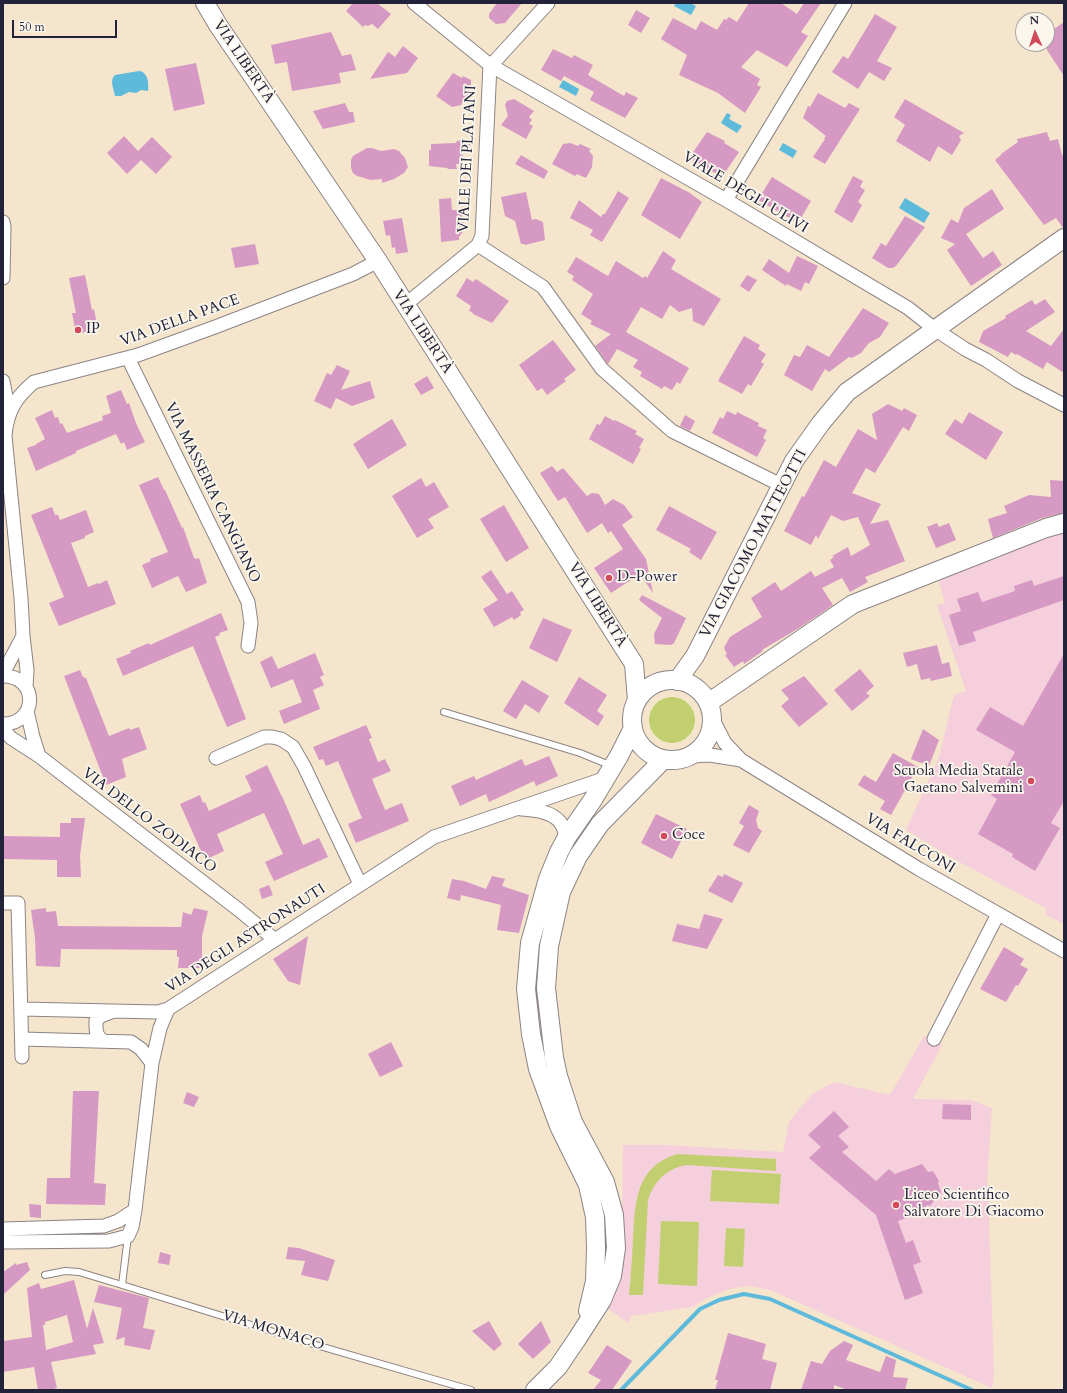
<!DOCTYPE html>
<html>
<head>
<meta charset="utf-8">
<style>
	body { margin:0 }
	#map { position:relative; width:1067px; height:1393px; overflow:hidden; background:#f5e5cc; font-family:Cardo,serif }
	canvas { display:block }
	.frame { position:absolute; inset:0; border:4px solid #22223b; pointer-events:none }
	.north { position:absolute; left:1015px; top:12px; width:40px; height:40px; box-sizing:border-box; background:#fbf7ec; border:1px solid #a4a2a5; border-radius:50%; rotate:357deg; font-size:11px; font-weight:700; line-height:16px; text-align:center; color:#22223b }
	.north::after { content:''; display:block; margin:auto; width:14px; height:18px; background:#d1495b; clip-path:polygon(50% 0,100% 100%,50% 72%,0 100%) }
	.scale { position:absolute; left:12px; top:20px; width:105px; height:18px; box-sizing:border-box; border:2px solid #22223b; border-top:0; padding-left:5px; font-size:12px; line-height:14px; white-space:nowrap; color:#22223b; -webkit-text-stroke:3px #fbf7ec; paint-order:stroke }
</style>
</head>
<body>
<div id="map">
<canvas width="1067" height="1393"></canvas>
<div class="frame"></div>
<div class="north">N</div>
<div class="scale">50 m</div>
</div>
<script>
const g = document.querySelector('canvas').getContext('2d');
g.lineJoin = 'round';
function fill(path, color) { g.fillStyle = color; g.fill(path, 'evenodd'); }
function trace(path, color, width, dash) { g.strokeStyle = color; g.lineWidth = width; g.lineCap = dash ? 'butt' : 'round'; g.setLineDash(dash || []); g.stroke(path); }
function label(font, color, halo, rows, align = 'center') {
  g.font = font + ' Cardo,serif'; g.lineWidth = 3.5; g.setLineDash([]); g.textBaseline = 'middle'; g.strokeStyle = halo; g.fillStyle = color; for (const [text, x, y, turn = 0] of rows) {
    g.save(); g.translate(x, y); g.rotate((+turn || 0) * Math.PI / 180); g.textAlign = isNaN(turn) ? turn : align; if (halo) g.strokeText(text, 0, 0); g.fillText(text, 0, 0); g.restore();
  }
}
const built = new Path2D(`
	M1064,532V924L1045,914L1047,909L954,859L906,830L939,757L954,695L966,691L937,605L945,603L938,579Z
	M924,1036L942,1045L913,1099L971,1100L992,1108L987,1183L988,1189L994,1377L992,1388L770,1290L749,1286L729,1289L707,1298L693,1307L632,1316L628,1323L603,1305L622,1220L623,1145H666L783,1152L789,1122L812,1094L834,1082L890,1095Z`);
const green = new Path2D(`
	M649 720a23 23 0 1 1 46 0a23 23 0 1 1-46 0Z
	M677,1154L776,1159V1171L686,1165C666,1169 654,1181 648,1200L643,1295H629C631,1277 632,1258 633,1240C635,1203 635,1167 677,1154Z
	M712,1170L781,1174L779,1204L710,1201Z
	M661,1221L699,1222L697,1286L658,1284Z
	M726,1228L745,1229L743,1267L724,1266Z`);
const water = new Path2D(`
	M676,3H690L696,6L691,15L674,6Z
	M139,71C148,72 149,83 148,91L141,90L136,93L129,92L121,96H115C114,89 109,81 115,75Z
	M563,80L579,89L576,96L559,87Z
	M727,113L731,115L729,119L742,126L737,133L721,123Z
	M783,143L797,151L793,158L779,150Z
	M905,198L930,213L924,223L899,208Z`);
const stream = new Path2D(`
	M621,1390L700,1309L719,1300L744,1294L770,1299L972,1390`);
const building = new Path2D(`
	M353,3H377L391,14L378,29L372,24L368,26L365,25L363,27L346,11Z
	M497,3H522L505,23L496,24L489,18V14Z
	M749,3H781L797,14L804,3H821L801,32L808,36L787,67L757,50L741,67L760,79L757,85L761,87L745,113L718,93L679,75L687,55L661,39L673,18L696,30L701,21L717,30L724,19L726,20L729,17L737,22Z
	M636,10L650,18L641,33L628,25Z
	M875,14L897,27L877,61L892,68L884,81L869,72L858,89L832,72L843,56L848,59Z
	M1064,22V76L1047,50V34Z
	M331,32L342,56L351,54L356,70L339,73L341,83L292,91L287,62L275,64L271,45Z
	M403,46L418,58L407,73L370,79L388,52L395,57Z
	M553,49L572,58L574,55L593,65L588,75L624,96L626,92L638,98L625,118L590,100L594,92L564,76L561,81L541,70Z
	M196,63L205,104L174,111L165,69Z
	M453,73L462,78L463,76L471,80V90L461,105L452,107L436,96Z
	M818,93L845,108L849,103L860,109L825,164L813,157L825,139L824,138L826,136L803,118L808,106L810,107Z
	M514,99L534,111L529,117L532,120L529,124L533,126L526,139L501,125L508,116L505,105L507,101Z
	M905,99L964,133L959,136L961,140L952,155L938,146L930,162L896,141L905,125L894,117Z
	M345,103L349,112H353L355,122L323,129L313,111Z
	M707,132L725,141L724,143L739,152L722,177L689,158Z
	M1047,132L1050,141L1058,139L1062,155L1064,154V228H1063L1056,218L1044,225L995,160L1001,155V154L1018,142L1017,139Z
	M124,136L138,151L152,137L172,157L156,174L141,160L127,174L107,153Z
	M468,139L467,143H472L463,151L462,164H456L457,169H448L447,168L429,166V150H431V144L456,143L457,141Z
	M570,143L578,146L580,144L591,149L589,151L593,156L592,167L586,178L577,174L575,176L552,164L563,144Z
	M367,148H372L381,151L394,149L399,151L405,158L408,167L404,173L394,179L382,183V179L371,180L357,176L353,173L351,168V160L353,156Z
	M521,155L548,171L544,179L515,164Z
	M853,176L863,181L860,187L865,190L858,202L862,205L852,223L834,212Z
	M772,177L811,201L798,223L758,200Z
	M661,178L690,193L702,202L680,239L641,215Z
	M992,189L1004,209L966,234L983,258L993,251L1002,265L971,286L947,250L955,244L941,238L951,219L958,223L964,208Z
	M618,191L629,198L602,242L590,235L593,230L570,218L579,200L601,217L603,214H605Z
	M526,192L532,220L536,219L543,222L545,240L525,245L524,244H521L515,221L505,216L501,197Z
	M451,198L452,210H462L464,230L459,237V240L441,242L439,199Z
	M905,216L925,227L896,266L893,268H888L872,258L881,243L886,246Z
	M402,218L408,252L396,254L395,247L392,248L390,235L386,236L383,221Z
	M255,244L259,264L235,268L231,248Z
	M663,251L676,260L671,269L721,299L704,326L693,321L692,308L679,312L670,305L662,319L641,307L626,332L689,368L680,384L677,382L672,390L664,386L662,389L640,376L642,372L633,367L638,360L617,349L608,364L595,346L611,334L590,324L592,321L581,314L593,294L572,280L574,276L567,272L576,257L608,276L616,261L643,278L645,276L647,278Z
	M797,256L818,266L809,284L805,282L801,291L787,284L786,286L762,270L769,259L789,273Z
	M85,275L92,310L94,309L98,329L76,334L72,313H76L69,278Z
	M747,275L757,280L749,292L740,286Z
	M467,278L473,282L476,279L509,301L492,323L473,314L472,312L469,311L471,306L456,296Z
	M1045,299L1055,312L1026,331L1051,346L1064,329V373L1047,362L1043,369L1017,354L1016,355L1011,352L1008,357L979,342L983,331L1006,318L1005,316L1032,300L1035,305Z
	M863,308L889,323L880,337L869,343L861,353L852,358L849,357L829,372L825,369L812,391L784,375L794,355L800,357L807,345L829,357Z
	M744,336L760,345L758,349L766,354L761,362L764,364L751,386L748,384L742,394L718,381Z
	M553,340L576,370L564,379L566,381L547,395L542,388L537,391L519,365Z
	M337,365L350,371L341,390L370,381L375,398L352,406L336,398L331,409L314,401L327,373L331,375Z
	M427,376L434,388L421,395L414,384Z
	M121,390L127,404L129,403L136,423L145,442L127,450L124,442L121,444L116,434L76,451V453L36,471L27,448L36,445V444L45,439L35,418L52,410L55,418L58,417L60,424L62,423L67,433L103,420L102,416L111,413L106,396Z
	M888,404L902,411L904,408L917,415L909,431L903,427L875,473L866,468L852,493L881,504L870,524L888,520L905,561L865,577L868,582L850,592L842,578L822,588L833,605L799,628L762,650L763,651L744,664L743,661L734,667L725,655L727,654L724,648L726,644L730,637L762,617L751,598L775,582L781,591L811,571L815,577L834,567L830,560L834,557L832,556L848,547L851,556L870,545L858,517L843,521L831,515L818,539L816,535L811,545L784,531L802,496L804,497L824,460L836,467L858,429L877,440L872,414Z
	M727,411L736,415L737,412L759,423L758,426L767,430L763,438L766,440L757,457L712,433L720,417L723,419Z
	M969,412L1003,432L986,460L945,434L955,419L962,424Z
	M685,415L695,421L690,431L680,426Z
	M605,416L614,421L615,420L637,431L635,434L644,439L639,448L641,449L633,464L589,439L597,424L600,425Z
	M392,419L407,445L368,469L353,444Z
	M552,466L557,472L563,468L587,496L592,493L599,494L605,505L613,499L624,505L633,517L622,525L646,559L653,593L640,574L611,593L594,568L623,549L611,531L608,533L602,523L587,533L565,497L558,501L540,473Z
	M158,477L164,490H165L182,528L183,527L194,558L196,559L199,558L207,583L186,592L178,576L152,588L142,565L151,561L150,559L168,552L139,485Z
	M421,478L426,487L434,482L449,507L428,519L434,528L417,538L392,496Z
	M1050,480L1064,481V513L1042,518L993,538L988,519L1007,513L1004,506L1029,495L1051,497Z
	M504,505L529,548L506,562L480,519Z
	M669,506L717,532L701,560L689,552L691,549L656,530Z
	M52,507L55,515H58L60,520L86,510L94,532L85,536V538L71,543L88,587L98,583L99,584L107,580L116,604L59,626L49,603L64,597L31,515Z
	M937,523L939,527L949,523L956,540L936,548L927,527Z
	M491,570L507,594L512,591L524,610L520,612L521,615L514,620L512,617L494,627L483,609L498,600L481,577Z
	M1064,576V600L973,632L976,641L959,646L949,615L961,611L957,599L978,592L982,602L1015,591L1014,586L1032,580L1034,586Z
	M642,595L686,618L674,643L671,645L655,644L654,634L662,618L639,600Z
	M221,613L228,630L219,633L220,635L215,637L246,719L227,727L193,646L123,676L116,659L131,653L130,651L149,643L150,645Z
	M543,618L572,630L557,662L529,648Z
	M937,645L942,664L949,662L952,676L931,681L930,678L921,680L917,664L907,667L903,653Z
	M315,653L324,675L320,677L324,685L313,690L320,709L284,724L279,711L302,702L293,679L271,688L260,662L272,656L278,669Z
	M1064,654V801L1051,823L1060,828L1035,871L1012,857L1013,854L978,834L997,799L991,795L1015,752L976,730L990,707L1023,726Z
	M860,669L874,686L866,693L870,696L852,711L834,690Z
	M80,670L83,677L86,678L109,736L129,728L130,730L139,727L147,749L122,759L126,777L106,785L64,676Z
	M804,676L828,704L799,727L781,706L789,699L781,690Z
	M579,677L607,695L597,711L604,716L598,726L564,703Z
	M522,680L549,696L539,713L525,704L516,719L503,711Z
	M366,725L372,738L369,739L378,762L385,759L391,771L372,779L385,810L402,803L409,821L356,843L348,824L362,818L338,761L326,766L323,759L319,760L313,747Z
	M923,729L939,740L929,766L911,759Z
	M893,753L918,767L891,815L880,809L885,801L858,785L864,775L876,782Z
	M549,756L558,776L536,786L534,781L489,802L486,794L460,806L451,786L474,776L476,780L522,759L525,766Z
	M267,765L282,797V796L303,845L319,838L328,857L274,881L265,862L283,854L264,813L217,834L224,851L205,860L180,804L200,795L203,803L205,802L209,811L252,791L245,776Z
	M749,805L759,811L756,820L758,828L762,831L749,853L733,845L744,826L739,823Z
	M656,814L687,829L672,859L641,843Z
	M71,818H85L80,856L81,877H57V860L3,859V836L60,837V823H71Z
	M724,874L743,883L732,903L708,891L718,875L723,877Z
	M492,876L505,879L502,886L529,895L519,933L497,930L501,905L461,895L460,901L447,898L452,879L464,881L486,889Z
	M269,885L273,895L262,899L259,889Z
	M46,908V912L56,911L58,926L181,927L183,912L191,915L194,908L208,911L202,936V968H178L179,957H177V950L61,949L60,967L36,966L35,938L31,910Z
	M704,914L723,919L707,949L672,941L677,924L699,929Z
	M308,936L300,985L288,981L273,959Z
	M1004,947L1024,959L1020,965L1028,969L1018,986L1016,985L1006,1002L980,989Z
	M391,1042L403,1066L380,1077L368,1054Z
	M73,1091H99L94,1183L106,1184L105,1205L46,1204L47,1178H70Z
	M187,1092L199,1097L194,1107L183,1103Z
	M943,1104L971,1105V1120L942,1119Z
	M834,1111L849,1127L838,1136L849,1147L842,1152L876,1181L889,1169L895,1174L922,1164L928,1172L933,1171L939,1181L938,1183L941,1192L930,1206L928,1205L914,1214V1215L898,1221L906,1243L913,1240L921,1262L913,1265L923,1293L905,1300L876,1215L809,1158L821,1147L808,1135Z
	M29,1204L41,1205V1218L30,1217Z
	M288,1247L299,1248L335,1260L328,1281L301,1275L305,1261L286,1259Z
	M160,1252L171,1255L169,1265L158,1263Z
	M27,1262L30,1270L3,1295V1272L16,1263V1265Z
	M74,1280L87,1329L93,1308L104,1343L93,1345L96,1354L51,1362L57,1388L50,1390H38L34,1367L3,1372V1341L32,1337L27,1288L39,1283L41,1289ZM67,1315L73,1342L46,1350L43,1325H45V1322Z
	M99,1285L149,1298L143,1328L155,1330L150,1350L124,1345L125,1337L116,1340L122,1308L94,1302Z
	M489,1321L502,1344L494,1351L472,1331Z
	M541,1321L551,1342L533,1359L518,1344Z
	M728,1333L766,1344L762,1359L777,1363L770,1390H715L718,1380H715Z
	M844,1341L853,1345L846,1360L880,1372L886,1356L896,1360L893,1377L908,1378L905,1390H848L834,1385V1390H801L811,1361L822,1364L830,1351Z
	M607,1345L632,1361L612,1390H593L601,1380L588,1373Z`);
const lane = new Path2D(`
	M444,712L580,753L612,766
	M128,1236L122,1285L316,1345L471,1390
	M45,1275L65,1271L79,1272L122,1285`);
const street = new Path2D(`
	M414,3L490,65L726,200L908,308L936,330L965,349L986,360L1018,381L1064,405
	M726,200L845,3
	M3,222L4,227L3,278
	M478,245L543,287L602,369L672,431L781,485
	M405,305L478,245L482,236L490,65L496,60L548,3
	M128,358L248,602L251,623L248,646
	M3,381L6,397L11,410
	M3,670L7,666L23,636
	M3,676C39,676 38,724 3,724
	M26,687L27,670L23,636L21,598L5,436C7,411 16,397 34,382L138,355L215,327L353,274L378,261
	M27,711L33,737L39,756
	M712,718L725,743L741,760L919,869L1064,951
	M3,729L11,738L39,756L239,910L274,939
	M690,756L710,755L741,760
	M216,758L264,737H272L281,739L293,747L304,766L360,884
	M521,809C534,810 551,811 560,822C563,826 565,832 567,837
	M3,903H18L22,1057
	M21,1009L158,1012L168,1009
	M22,1039L131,1042L141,1049L152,1063
	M934,1039L998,914
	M103,1041C95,1035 96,1030 96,1020L101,1016L111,1012
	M3,1229L104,1226L118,1221L135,1210
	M3,1242L109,1241L128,1236L132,1227L135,1210L152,1063L160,1028L168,1009L434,837L606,778`);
const secondary = new Path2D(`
	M205,3L218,25L378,261L634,664L637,700
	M632 720a40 40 0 1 1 80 0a40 40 0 1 1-80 0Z
	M677,681L695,656L794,461L821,423L847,392L1064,238
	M708,703L853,604L1046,528L1064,523
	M588,1311L595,1281L596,1248L595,1217L588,1185L559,1126L538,1069L531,1034L526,989L530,943L548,879L559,852L567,837L592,801L619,756L633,728
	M535,1390L558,1367L577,1339L602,1300L612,1276L616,1248L614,1215L605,1182L573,1122L558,1076L554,1057L546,988L549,946L561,892L578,856L600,824L664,759`);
const markers = [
	[78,330,4,"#d1495b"],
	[609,578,4,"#d1495b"],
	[1031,781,4,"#d1495b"],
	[664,836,4,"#d1495b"],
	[896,1205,4,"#d1495b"]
];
const streetNames = [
	["VIA LIBERTÀ",243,62,56],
	["VIALE DEI PLATANI",468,159,-87],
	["VIALE DEGLI ULIVI",745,193,31],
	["VIA DELLA PACE",180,321,-20],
	["VIA LIBERTÀ",422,332,57],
	["VIA MASSERIA CANGIANO",212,493,64],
	["VIA GIACOMO MATTEOTTI",754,544,-62],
	["VIA LIBERTÀ",597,605,58],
	["VIA DELLO ZODIACO",149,821,37],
	["VIA FALCONI",910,844,31],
	["VIA DEGLI ASTRONAUTI",246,939,-33],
	["VIA MONACO",273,1331,17]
];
const poiNames = [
	["IP",86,330],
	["D-Power",617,578],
	["Scuola Media Statale",1023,772,"right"],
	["Gaetano Salvemini",1023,789,"right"],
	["Coce",672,836],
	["Liceo Scientifico",904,1196],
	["Salvatore Di Giacomo",904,1213]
];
fill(built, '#f5cfdb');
fill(green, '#c2cf71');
fill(water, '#5dbadb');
trace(stream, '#5dbadb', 4);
fill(building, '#d699c3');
trace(lane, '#8c8484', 8);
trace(street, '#8c8484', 15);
trace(secondary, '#8c8484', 20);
trace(lane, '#fff', 6);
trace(street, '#fff', 13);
trace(secondary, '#fff', 18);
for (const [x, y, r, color] of markers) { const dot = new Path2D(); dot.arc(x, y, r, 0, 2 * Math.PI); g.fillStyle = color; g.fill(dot); trace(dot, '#fbf7ec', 1.5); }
label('15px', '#22223b', '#fbf7ec', streetNames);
label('15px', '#22223b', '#fbf7ec', poiNames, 'left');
</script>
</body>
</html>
